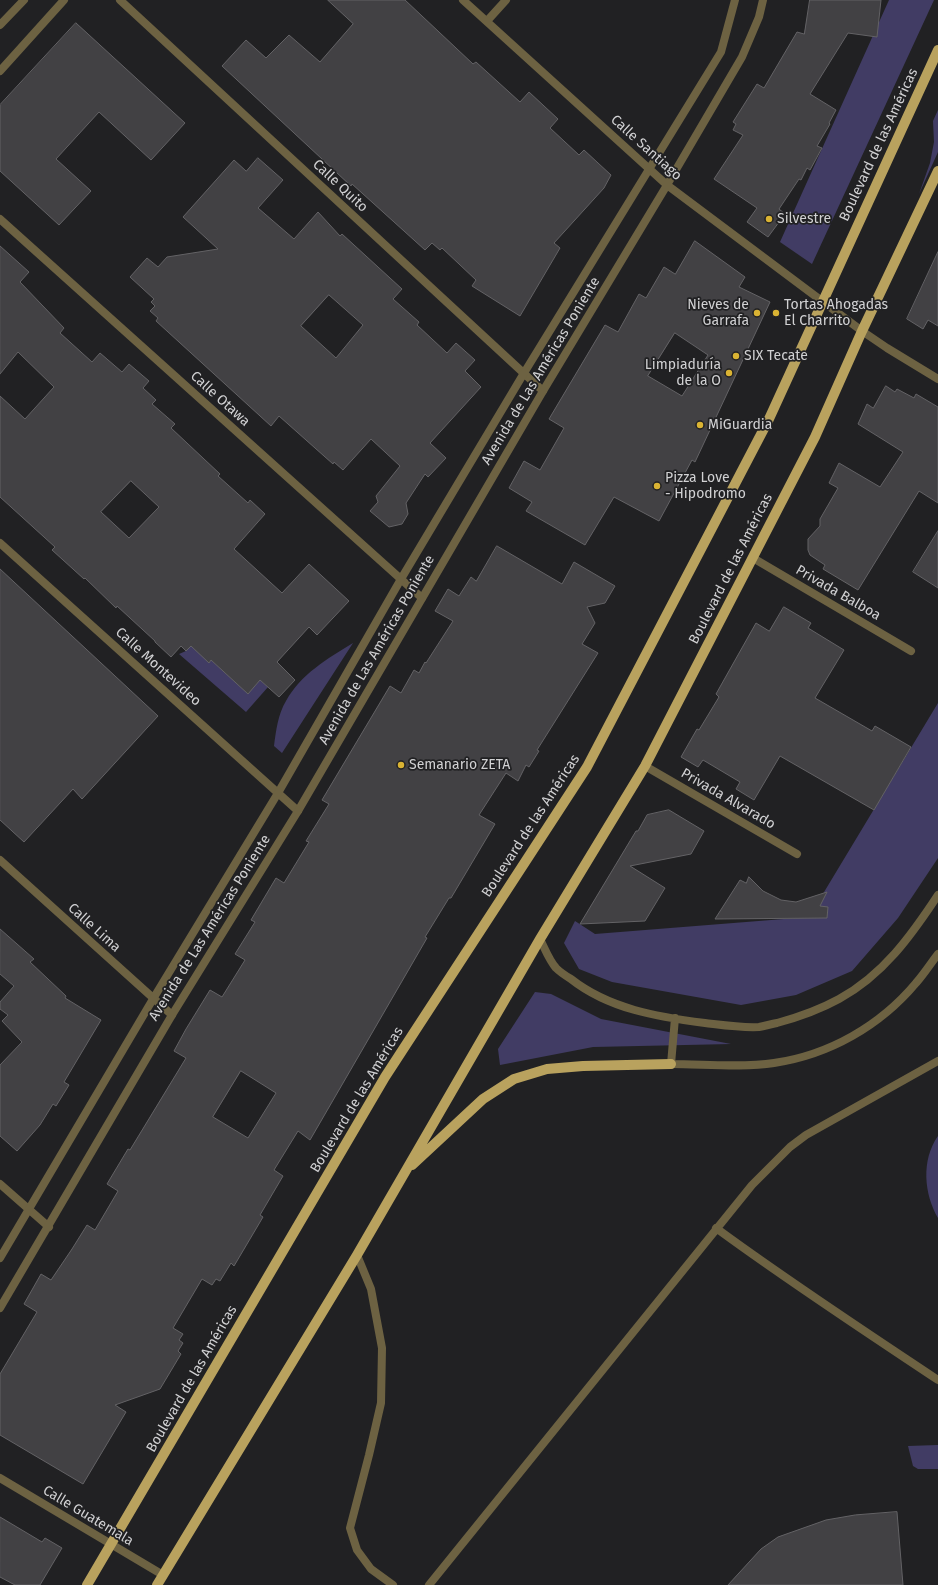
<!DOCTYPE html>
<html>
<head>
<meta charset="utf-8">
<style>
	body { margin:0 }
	canvas { display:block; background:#212123 }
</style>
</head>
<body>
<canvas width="938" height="1585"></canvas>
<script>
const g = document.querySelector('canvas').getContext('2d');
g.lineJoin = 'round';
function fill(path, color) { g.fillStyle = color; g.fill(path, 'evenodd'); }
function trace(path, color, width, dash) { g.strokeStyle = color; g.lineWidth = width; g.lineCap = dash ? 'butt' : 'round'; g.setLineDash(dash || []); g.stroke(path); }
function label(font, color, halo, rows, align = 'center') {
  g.font = font + ' "Fira Sans",sans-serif'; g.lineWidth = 3.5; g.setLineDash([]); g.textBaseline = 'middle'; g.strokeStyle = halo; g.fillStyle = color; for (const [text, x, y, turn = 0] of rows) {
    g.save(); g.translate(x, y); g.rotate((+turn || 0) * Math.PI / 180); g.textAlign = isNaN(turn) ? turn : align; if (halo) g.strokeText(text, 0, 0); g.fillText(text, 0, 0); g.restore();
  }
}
const green = new Path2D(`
	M889,0H934L812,264L780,242Z
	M938,110V152L919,194L930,163L934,142L933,121Z
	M193,643L209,663L211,660L248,693L260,680L268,687L246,712L179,654L186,651Z
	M353,643L282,753L274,746C276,731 278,714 286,701C301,674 327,659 353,643Z
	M938,703V858L898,918L852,971L796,995L741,1005L612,982L579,969L564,943L575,921L595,934L809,917Z
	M535,992L551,994L601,1019L731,1044L593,1047L500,1065L498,1049Z
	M938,1136V1218C924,1194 921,1160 938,1136Z
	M938,1445V1469H918L913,1466L908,1446Z`);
const building = new Path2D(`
	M328,0H405L473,64L476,62L520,102L529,92L558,119L550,128L579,155L584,150L611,175L604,188L554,243L560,248L520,316L472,286L476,280L442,248L440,250L432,243L425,250L352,184L351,186L222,66L246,40L266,58L289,35L320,62L353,24Z
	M810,0H881L877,37L848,33L810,94L836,110L829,123L830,124L817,146L822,148L810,170L807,168L801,180L799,179L779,209L785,214L768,237L747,222L757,208L714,179L743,135L733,130L736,124L733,122L757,84L764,88L797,32L804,34Z
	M76,23L185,123L151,160L99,112L56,159L91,191L59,225L0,171V105Z
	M258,158L283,180L258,208L294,239L318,212L340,236L342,234L402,289L393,299L419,322L417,325L447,353L456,343L475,360L465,371L481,387L430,443L446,458L428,477L425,474L406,503L408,514L402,524L389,527L370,511L378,502L376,496L400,466L371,439L343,470L334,462L333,464L279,416L271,426L156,321L158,318L150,311L155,306L151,302L154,299L130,277L147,258L158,267L167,257L218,249L183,217L234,160L246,171ZM329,295L363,325L336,358L301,326Z
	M695,241L745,277L739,287L770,302L695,462L692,460L659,521L614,497L585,545L526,511L532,502L509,488L524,461L540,470L564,428L549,419L605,325L618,332L639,294L646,298L664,267L675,274ZM675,333L708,355L682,396L648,376Z
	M0,246L29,272L20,282L64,328L60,333L92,362L100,353L122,372L129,364L149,381L143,388L156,400L152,404L175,424L171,428L220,474L218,476L248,503L250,500L265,514L234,549L282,593L309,564L349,601L317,635L309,627L277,662L295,680L279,697L260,680L248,694L211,660L209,663L191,646L186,651L181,646L171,657L155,642V641L117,606L116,608L85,578L84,579L52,550L55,547L0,497V396L25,419L54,387L18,352L0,374ZM131,481L159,507L129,538L101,512Z
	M938,252V326L928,320L923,329L907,319Z
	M886,386L895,392L897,389L914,398L916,394L938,407V503L919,491L858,590L823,569L825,565L810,555L808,550V539L820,526V519L838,488L829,483L839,463L880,487L903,452L858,424L867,404L873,408Z
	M938,531V588L913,572Z
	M497,546L562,584L574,562L615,586L605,603L587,607L595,623L582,644L598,653L537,750L539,751L529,767L526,765L518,781L506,773L479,815L495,824L451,898H449L425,937L427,938L310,1140L298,1131L274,1170L283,1176L260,1215L263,1217L234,1266L231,1263L220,1281L216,1279L212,1285L202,1279L173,1328L183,1334L179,1340L183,1343L178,1351L181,1354L160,1389L115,1405L126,1412L83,1484L0,1435V1374L37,1312L24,1304L41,1274L51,1280L72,1249L87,1225L95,1230L118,1191L107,1184L128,1149L130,1150L186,1058L174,1051L186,1029L210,990L222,997L245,960L235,954L255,922L251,920L276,878L284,883L309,842L306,841L329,804L322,800L390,686L401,693L414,670L419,673L425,662L426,663L453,621L435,611L448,589L459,596L471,577L476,581ZM241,1071L276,1093L248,1138L213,1117Z
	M0,569L158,716L82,799L73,789L24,842L0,820Z
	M784,607L811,623L808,628L844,650L815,698L872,731L875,726L911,747L874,810L780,756L754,800L736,789L740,782L703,760L698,767L681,757L697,729L699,730L719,697L716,694L756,623L769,631Z
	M669,810L704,831L691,854L630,866L665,888L645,921L580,924L636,831H638L647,815Z
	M749,877L763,891L781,900L796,902L827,892L820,906L828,907L827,918L715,919L740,880L746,883Z
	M0,929L34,959L30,962L66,996L65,998L101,1020L64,1082L69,1085L56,1106L53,1104L40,1125L17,1151L0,1136V1065L22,1042L2,1021L8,1015L0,1009V1002L14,986L0,974Z
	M897,1512L903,1585H728L761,1549L778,1537L826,1520L855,1515Z
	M0,1517L42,1542L45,1538L62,1548L40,1585H15L0,1577Z`);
const minor = new Path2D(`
	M120,0L543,391
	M487,21L506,0
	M0,219L422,598
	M862,331L887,348L938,379
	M0,543L298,811
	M753,558L911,651
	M645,766L797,854
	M0,860L172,1015
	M0,1184L49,1227
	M716,1228C788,1281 863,1330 938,1380
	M357,1255L371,1289L382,1348L381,1403L369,1455L350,1528L357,1550L371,1569L393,1585
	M429,1585L752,1185L790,1147L806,1135L938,1061`);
const tertiary = new Path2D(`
	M463,0L667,185L862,331
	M0,25L24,0
	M0,71L64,0
	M540,939C545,949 549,960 556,968C560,972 566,976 571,979C609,1009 658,1017 705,1023C722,1025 741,1028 759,1027C765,1026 771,1024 777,1023C799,1017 819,1010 839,999C883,975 911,936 938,895
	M675,1018L671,1064C703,1064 743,1068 774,1063C829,1055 880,1026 916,983C924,974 931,963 938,954
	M0,1258L153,999L278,793L401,579L524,373L721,52L735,0
	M0,1308L172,1015L298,811L543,391L667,185L742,57L759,17L763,0
	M0,1478L163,1575`);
const primary = new Path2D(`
	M412,1165L483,1099L514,1079L547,1069L583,1066L671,1064
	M87,1585L385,1077L587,767L769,419L938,50
	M157,1585L357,1255L540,939L645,766L815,437L862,331L938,171`);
const markers = [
	[769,219,4,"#dab333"],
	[757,313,4,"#dab333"],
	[776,313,4,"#dab333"],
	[736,356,4,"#dab333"],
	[729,373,4,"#dab333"],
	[700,425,4,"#dab333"],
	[657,486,4,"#dab333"],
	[401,765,4,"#dab333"]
];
const streetNames = [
	["Boulevard de las Américas",879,145,-65],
	["Calle Santiago",646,148,42],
	["Calle Quito",340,186,43],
	["Avenida de Las Américas Poniente",541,371,-59],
	["Calle Otawa",220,399,42],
	["Boulevard de las Américas",731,569,-63],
	["Privada Balboa",838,593,30],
	["Avenida de Las Américas Poniente",377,650,-60],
	["Calle Montevideo",158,667,42],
	["Privada Alvarado",728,799,30],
	["Boulevard de las Américas",531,826,-57],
	["Calle Lima",94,928,42],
	["Avenida de Las Américas Poniente",210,928,-58],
	["Boulevard de las Américas",357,1100,-59],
	["Boulevard de las Américas",192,1379,-60],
	["Calle Guatemala",88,1516,31]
];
const poiNames = [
	["Silvestre",777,219],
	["Nieves de",749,305,"right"],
	["Garrafa",749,321,"right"],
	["Tortas Ahogadas",784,305],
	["El Charrito",784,321],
	["SIX Tecate",744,356],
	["Limpiaduría",721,365,"right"],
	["de la O",721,381,"right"],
	["MiGuardia",708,425],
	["Pizza Love",665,478],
	["- Hipodromo",665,494],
	["Semanario ZETA",409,765]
];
fill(green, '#413c64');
fill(building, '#424144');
trace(building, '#636265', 1);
trace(minor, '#6d6242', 8);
trace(tertiary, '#6d6242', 8);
trace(primary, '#b9a25e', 10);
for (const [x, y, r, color] of markers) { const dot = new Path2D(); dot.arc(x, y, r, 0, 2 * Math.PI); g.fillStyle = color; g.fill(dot); trace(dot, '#212123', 1.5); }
label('14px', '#d1d1d3', '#212123', streetNames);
label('14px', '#d1d1d3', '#212123', poiNames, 'left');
</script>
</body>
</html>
